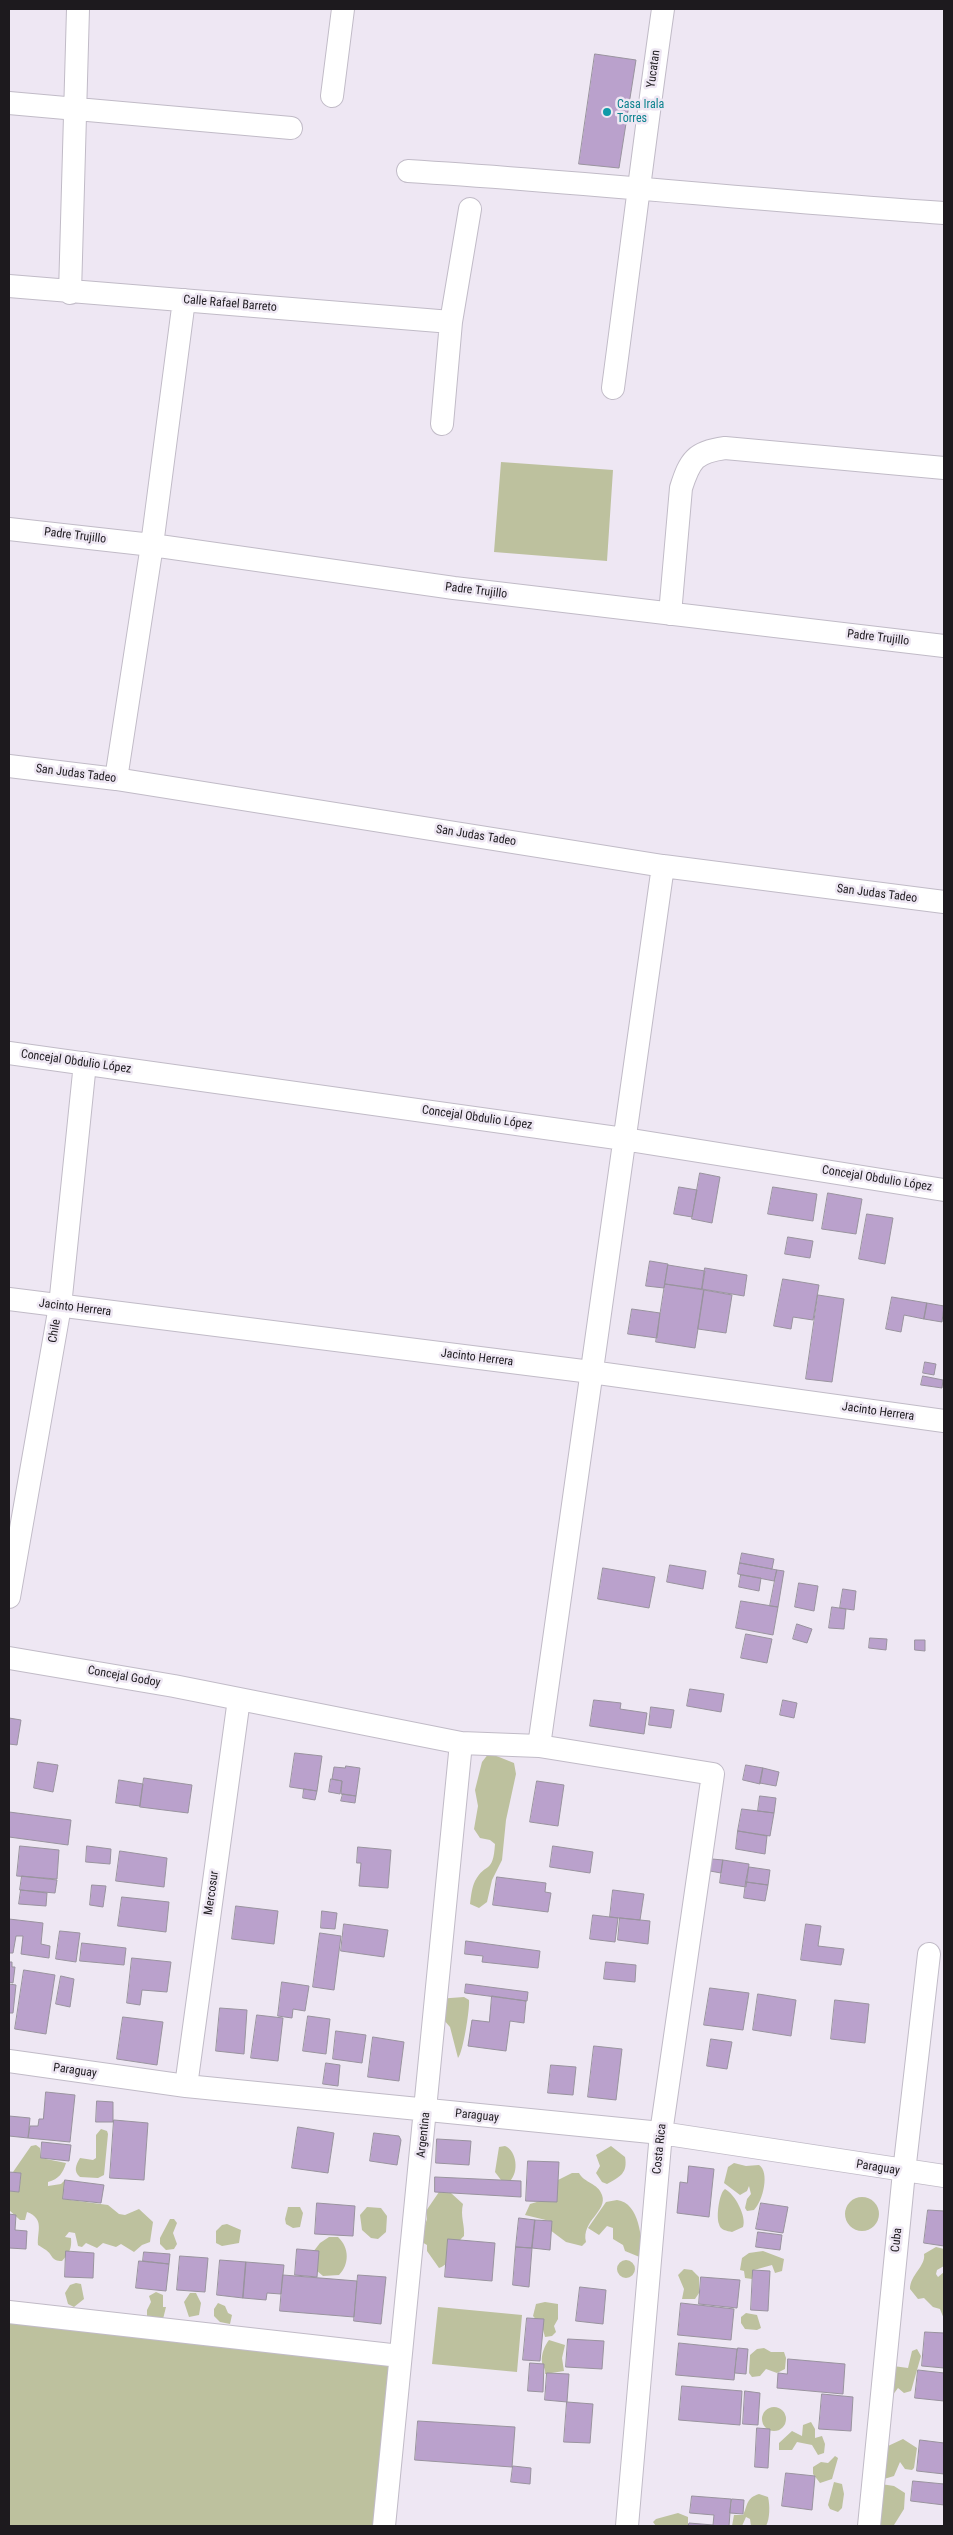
<!DOCTYPE html>
<html>
<head>
<meta charset="utf-8">
<style>
	body { margin:0 }
	#map { position:relative; width:953px; height:2535px; overflow:hidden; background:#eee7f3; font-family:"Roboto Condensed",sans-serif }
	canvas { display:block }
	.frame { position:absolute; inset:0; border:10px solid #1d1a1e; pointer-events:none }
</style>
</head>
<body>
<div id="map">
<canvas width="953" height="2535"></canvas>
<div class="frame"></div>
</div>
<script>
const g = document.querySelector('canvas').getContext('2d');
g.lineJoin = 'round';
function fill(path, color) { g.fillStyle = color; g.fill(path, 'evenodd'); }
function trace(path, color, width, dash) { g.strokeStyle = color; g.lineWidth = width; g.lineCap = dash ? 'butt' : 'round'; g.setLineDash(dash || []); g.stroke(path); }
function label(font, color, halo, rows, align = 'center') {
  g.font = font + ' "Roboto Condensed",sans-serif'; g.lineWidth = 5; g.setLineDash([]); g.textBaseline = 'middle'; g.strokeStyle = halo; g.fillStyle = color; for (const [text, x, y, turn = 0] of rows) {
    g.save(); g.translate(x, y); g.rotate((+turn || 0) * Math.PI / 180); g.textAlign = isNaN(turn) ? turn : align; if (halo) g.strokeText(text, 0, 0); g.fillText(text, 0, 0); g.restore();
  }
}
const green = new Path2D(`
	M501,462L613,470L607,561L494,552Z
	M489,1753L514,1763L516,1774L506,1820L502,1860L492,1880L487,1902L479,1908L470,1904C471,1896 472,1887 475,1881C486,1861 493,1875 495,1844L490,1840L480,1838L474,1829L478,1806L475,1790L482,1762Z
	M464,1997L469,2000C470,2008 463,2053 458,2058L450,2027L443,2019L437,1999Z
	M101,2129L107,2131L108,2134L104,2175L98,2178L80,2177C73,2171 76,2165 80,2158L93,2160L96,2158V2135Z
	M36,2145L40,2148L41,2158L66,2163C63,2173 59,2179 48,2182V2186L61,2184L65,2180L63,2199L108,2205L119,2214L125,2215L139,2209L153,2222L150,2242L142,2245L134,2252L121,2244L116,2247L103,2243L97,2248L86,2243L82,2247L78,2246L75,2233L69,2232L65,2237L71,2238C72,2249 69,2253 62,2261C51,2261 53,2255 46,2250C43,2248 41,2247 38,2245C37,2231 45,2219 27,2212L25,2220H20L9,2210V2191L19,2192L21,2173L13,2172L31,2146Z
	M505,2146C517,2151 519,2172 510,2181L501,2180L495,2172L499,2147Z
	M611,2146L625,2157C628,2173 620,2177 607,2184L602,2182L596,2173L600,2166L596,2155Z
	M734,2163L746,2166L759,2165C770,2172 763,2201 754,2210L747,2211L745,2208L747,2199L751,2194L749,2186L747,2191L740,2195L724,2183L728,2167Z
	M572,2173H579C584,2183 598,2183 602,2195C608,2211 581,2221 586,2242L582,2246L566,2242L550,2230V2221L525,2215L530,2204L547,2199L556,2181Z
	M725,2189C735,2194 747,2217 743,2227L732,2232C727,2231 720,2230 719,2224C716,2217 719,2193 725,2189Z
	M439,2192L451,2193L463,2204C460,2216 465,2225 464,2236C453,2245 454,2263 439,2268L427,2251V2245L420,2241L427,2219L426,2211Z
	M845 2214a17 17 0 1 1 34 0a17 17 0 1 1-34 0Z
	M617,2200C640,2203 642,2239 642,2258L625,2251L623,2245L613,2239V2228L607,2226L599,2235L588,2228L606,2202Z
	M288,2207H300L303,2213L300,2227L293,2228L286,2224L285,2219Z
	M367,2207L381,2208L387,2216L386,2232L378,2239L371,2238L362,2230L360,2215Z
	M170,2219H174L177,2223L173,2233L177,2244L174,2249L166,2250L160,2244V2238Z
	M227,2224L241,2230L239,2243L222,2246L216,2243V2231L222,2225Z
	M329,2237H338C350,2248 349,2265 339,2275L323,2276L316,2270L313,2252L320,2243Z
	M936,2247L944,2249V2266L937,2270L936,2274L938,2277L944,2272V2319L940,2309L933,2307L924,2298L918,2299L910,2289C910,2275 926,2266 924,2254Z
	M763,2251L784,2259L782,2271L775,2273L772,2265L754,2270L752,2279L745,2278L744,2271L740,2270L742,2258L749,2253Z
	M617 2269a9 9 0 1 1 18 0a9 9 0 1 1-18 0Z
	M684,2269L692,2270L699,2277V2293L695,2299H682L684,2289L678,2275Z
	M76,2283L81,2284L84,2299L74,2307L68,2304L65,2293L70,2285Z
	M156,2292L163,2295V2307H166L163,2319H147V2310L151,2302L149,2296Z
	M190,2293H196L201,2303L199,2315L189,2317L184,2302Z
	M545,2302L558,2304V2319L554,2326L556,2332L552,2336L545,2337L542,2326L533,2316L536,2304Z
	M218,2303L225,2306L228,2313L232,2315L230,2324L220,2322L214,2316V2309Z
	M438,2307L522,2315L517,2372L432,2364Z
	M746,2313L757,2315L761,2328L757,2330L745,2329L741,2323V2317Z
	M9,2323L392,2362L375,2526H9Z
	M549,2340L565,2345L562,2358L564,2371L545,2374C546,2367 542,2367 542,2362C541,2354 545,2345 549,2340Z
	M764,2348L771,2352H784L786,2358L785,2369L777,2373L766,2369L760,2376L752,2377L749,2373L750,2355L757,2349Z
	M917,2349L921,2356L911,2391L904,2393L898,2388L892,2396L893,2366L908,2368L912,2351Z
	M762 2419a12 12 0 1 1 24 0a12 12 0 1 1-24 0Z
	M811,2422L815,2429V2438L822,2436L825,2444L824,2453L818,2455L812,2445L797,2442L792,2450H779V2443L792,2431L802,2436L803,2425Z
	M903,2439L917,2448L914,2468L912,2470L905,2469L900,2462L894,2476L884,2479L888,2446Z
	M835,2456L838,2458L832,2479L820,2483L813,2474V2467L821,2462L828,2463Z
	M834,2482L842,2484L844,2494L842,2508L838,2512L830,2509L828,2505Z
	M881,2484L894,2486L905,2493L904,2509L894,2525L874,2526Z
	M759,2494L768,2497C770,2505 770,2519 766,2526H751L750,2519L746,2517L742,2526H732L734,2515H743C748,2505 746,2498 759,2494Z
	M678,2513L688,2517V2526H656L653,2522L656,2519Z`);
const building = new Path2D(`
	M595,54L636,60L619,168L579,164Z
	M700,1173L720,1177L712,1223L692,1219Z
	M679,1187L697,1190L692,1217L674,1214Z
	M773,1187L817,1194L813,1221L768,1214Z
	M828,1193L862,1199L856,1234L822,1229Z
	M867,1214L893,1218L885,1264L859,1259Z
	M788,1237L813,1241L810,1258L785,1254Z
	M650,1261L668,1264L664,1288L646,1286Z
	M668,1265L705,1271L702,1289L665,1284Z
	M705,1268L747,1275L744,1296L702,1289Z
	M783,1279L819,1285L813,1320L793,1317L791,1329L774,1326Z
	M665,1284L704,1290L695,1348L656,1342Z
	M704,1290L732,1295L726,1333L698,1329Z
	M818,1295L844,1299L832,1382L806,1379Z
	M892,1297L927,1303L924,1319L904,1315L901,1332L886,1329Z
	M927,1303L944,1306L942,1322L924,1319Z
	M632,1309L660,1313L657,1338L628,1334Z
	M925,1362L936,1364L934,1375L923,1373Z
	M923,1376L943,1380L942,1388L921,1385Z
	M742,1553L774,1559L772,1569L740,1563Z
	M740,1563L777,1570L774,1581L738,1574Z
	M670,1565L706,1571L703,1589L667,1582Z
	M603,1568L655,1577L649,1608L598,1599Z
	M777,1570L784,1571L778,1607L770,1606Z
	M741,1575L761,1578L759,1591L739,1587Z
	M799,1583L818,1586L814,1611L795,1607Z
	M843,1589L856,1591L854,1610L840,1608Z
	M741,1601L778,1607L773,1635L736,1628Z
	M832,1607L846,1609L844,1629L829,1628Z
	M797,1624L812,1629L807,1643L793,1639Z
	M746,1634L772,1639L767,1663L741,1658Z
	M870,1638L887,1639L886,1650L869,1648Z
	M915,1640H925V1651L915,1650Z
	M690,1689L724,1694L721,1712L687,1706Z
	M594,1700L621,1703L620,1709L647,1713L644,1734L590,1726Z
	M783,1700L797,1703L794,1718L780,1715Z
	M651,1707L674,1710L671,1728L649,1725Z
	M9,1718L21,1720L17,1745L9,1744Z
	M295,1753L322,1756L317,1791L290,1787Z
	M38,1762L58,1765L53,1792L34,1788Z
	M746,1765L763,1768L760,1784L743,1780Z
	M346,1766L360,1768L356,1796L341,1794L342,1781L332,1779L334,1767L345,1768Z
	M763,1768L779,1772L776,1786L760,1783Z
	M144,1778L192,1785L188,1813L140,1807Z
	M331,1779L342,1781L340,1794L329,1792Z
	M119,1780L143,1784L140,1806L116,1803Z
	M537,1781L564,1785L558,1826L530,1822Z
	M304,1789L317,1791L315,1800L303,1798Z
	M343,1794L356,1796L355,1803L341,1801Z
	M760,1796L776,1798L774,1813L758,1811Z
	M742,1809L774,1813L770,1836L738,1831Z
	M9,1812L71,1820L68,1845L9,1837Z
	M738,1831L767,1836L765,1854L736,1849Z
	M20,1846L59,1850L57,1879L17,1876Z
	M87,1846L111,1849L110,1864L86,1862Z
	M553,1846L593,1852L590,1873L550,1867Z
	M358,1847L391,1850L388,1888L359,1886L361,1863H357Z
	M120,1851L167,1858L164,1887L116,1881Z
	M712,1859L723,1860L721,1873L710,1871Z
	M723,1860L749,1864L746,1887L720,1883Z
	M749,1867L770,1870L768,1885L746,1882Z
	M22,1876L57,1880L55,1893L20,1890Z
	M497,1877L546,1883L545,1892L551,1893L548,1912L493,1905Z
	M746,1882L768,1885L765,1901L744,1898Z
	M92,1885L106,1886L103,1907L90,1905Z
	M21,1890L47,1893L46,1906L19,1904Z
	M613,1890L644,1894L640,1920L610,1917Z
	M122,1897L169,1902L166,1932L118,1926Z
	M236,1906L278,1911L274,1944L232,1939Z
	M322,1911L337,1913L335,1929L321,1928Z
	M593,1915L618,1918L615,1942L590,1939Z
	M620,1918L650,1921L648,1944L618,1940Z
	M9,1919L43,1923L41,1944L50,1946L49,1958L21,1954L23,1936H16L13,1953H9Z
	M344,1924L388,1930L384,1957L341,1951Z
	M806,1924L821,1926L818,1946L844,1949L841,1965L801,1960Z
	M60,1931L80,1933L76,1962L56,1959Z
	M320,1933L341,1936L334,1990L313,1987Z
	M466,1941L540,1951L538,1968L482,1962L483,1956L465,1954Z
	M82,1943L126,1948L124,1965L80,1961Z
	M132,1958L171,1962L167,1992L142,1990L140,2005L127,2003Z
	M9,1962H12V1967H15L13,1983L9,1982Z
	M606,1962L636,1965L635,1982L604,1979Z
	M24,1970L55,1975L46,2034L15,2029Z
	M61,1976L74,1979L70,2007L56,2004Z
	M282,1982L309,1986L305,2011L293,2009L292,2018L278,2016Z
	M9,1984L16,1985L13,2013H9Z
	M466,1984L528,1992L527,2001L465,1993Z
	M710,1988L749,1993L743,2030L704,2025Z
	M758,1994L796,2000L791,2036L753,2030Z
	M492,1996L526,2001L524,2023L510,2021L506,2051L468,2046L472,2020L489,2022Z
	M835,2000L869,2004L865,2043L831,2039Z
	M220,2008L247,2010L244,2054L216,2051Z
	M257,2015L283,2018L278,2061L251,2058Z
	M308,2016L330,2019L326,2054L303,2051Z
	M123,2017L163,2022L157,2065L117,2059Z
	M336,2031L366,2035L362,2063L333,2059Z
	M373,2037L404,2042L399,2081L368,2077Z
	M711,2039L732,2042L727,2069L707,2066Z
	M594,2046L622,2049L616,2100L588,2097Z
	M326,2063L340,2065L338,2086L323,2084Z
	M551,2065L576,2067L573,2095L548,2093Z
	M46,2092L75,2095L70,2142L28,2138L30,2126H38L39,2119H43Z
	M97,2101L113,2102V2122H96Z
	M9,2116L30,2118L28,2138L9,2136Z
	M114,2120L148,2123L144,2180L110,2178Z
	M298,2127L334,2133L328,2173L292,2168Z
	M374,2133L399,2136L401,2140L397,2165L370,2161Z
	M437,2139L471,2141L469,2165L436,2163Z
	M42,2142L71,2145L69,2161L41,2158Z
	M528,2161L559,2162L557,2202L526,2201Z
	M689,2166L714,2169L709,2217L677,2213L680,2182L687,2183Z
	M9,2172L21,2173L19,2192L9,2191Z
	M435,2177L521,2181V2197L435,2192Z
	M65,2180L104,2185L101,2203L63,2199Z
	M317,2203L355,2206L353,2236L315,2234Z
	M761,2203L788,2207L783,2233L756,2229Z
	M928,2210L944,2211V2246L924,2243Z
	M9,2214L16,2215L15,2230L27,2231L26,2249L9,2248Z
	M519,2218L535,2220L532,2248L516,2247Z
	M535,2220L552,2221L550,2250L532,2248Z
	M758,2232L782,2235L780,2250L756,2247Z
	M448,2239L495,2243L492,2281L445,2277Z
	M516,2247L532,2248L529,2287L513,2285Z
	M297,2249L319,2251L317,2277L295,2275Z
	M66,2251L94,2253L93,2278L65,2277Z
	M144,2252L170,2254L169,2264L143,2261Z
	M180,2256L208,2258L205,2292L177,2290Z
	M220,2260L246,2262L243,2298L217,2295Z
	M139,2261L169,2264L166,2291L136,2288Z
	M246,2262L284,2265L281,2294L267,2293L266,2300L243,2298Z
	M753,2270L770,2271L768,2311L751,2310Z
	M283,2275L357,2281L354,2317L280,2311Z
	M358,2275L386,2277L381,2324L354,2321Z
	M701,2277L740,2280L737,2308L699,2304Z
	M580,2287L606,2290L603,2324L576,2321Z
	M681,2303L734,2309L731,2340L678,2335Z
	M527,2318L544,2319L540,2361L523,2360Z
	M925,2332L944,2333V2368L922,2366Z
	M568,2339L604,2341L602,2369L566,2367Z
	M679,2343L737,2349L734,2380L676,2375Z
	M738,2348L748,2349L746,2374L735,2373Z
	M788,2359L845,2364L843,2394L777,2388L778,2373L787,2374Z
	M530,2363L544,2364L543,2392L528,2391Z
	M918,2370L944,2373V2401L915,2398Z
	M547,2373L569,2374L567,2402L545,2400Z
	M682,2386L742,2391L740,2425L679,2420Z
	M745,2391L760,2393L758,2425L743,2424Z
	M822,2394L853,2397L851,2431L819,2429Z
	M567,2402L593,2404L590,2443L564,2442Z
	M418,2421L515,2427L512,2467L415,2460Z
	M757,2428L770,2429L768,2468L755,2467Z
	M920,2440L944,2443V2474L917,2471Z
	M513,2466L531,2468L530,2484L511,2482Z
	M786,2473L815,2476L812,2510L782,2506Z
	M913,2481L944,2484V2505L911,2501Z
	M692,2496L731,2499L729,2526H688L689,2523L713,2525L714,2515L690,2513Z
	M732,2499L744,2500L743,2514L730,2513Z`);
const minor = new Path2D(`
	M332,96L343,9
	M9,103L291,128
	M408,171C587,182 765,201 944,213
	M9,286L451,322
	M70,293L78,9
	M613,388C630,261 645,135 663,9
	M442,424L451,322L470,209
	M9,529L152,545L454,588L944,646
	M670,614L681,488C690,460 695,452 725,448L944,468
	M9,766L116,779L663,866L944,902
	M116,779L152,545L184,300
	M9,1053L624,1139L944,1190
	M9,1299L591,1372L944,1421
	M9,1597L60,1306L85,1063
	M9,1658L174,1686L461,1743L539,1746L713,1774L661,2133L627,2526
	M539,1746L663,866
	M9,2061L186,2086L661,2133L944,2176
	M186,2086L239,1699
	M9,2312L400,2356
	M384,2526L461,1743
	M869,2526L904,2172L929,1954`);
const markers = [
	[607,112,5,"#0f9aa8"]
];
const streetNames = [
	["Yucatan",654,69,-82],
	["Calle Rafael Barreto",230,304,5],
	["Padre Trujillo",75,536,7],
	["Padre Trujillo",476,591,7],
	["Padre Trujillo",878,638,7],
	["San Judas Tadeo",76,774,7],
	["San Judas Tadeo",476,836,9],
	["San Judas Tadeo",877,894,7],
	["Concejal Obdulio López",76,1062,8],
	["Concejal Obdulio López",477,1118,8],
	["Concejal Obdulio López",877,1179,9],
	["Jacinto Herrera",75,1308,7],
	["Chile",55,1331,-80],
	["Jacinto Herrera",477,1358,7],
	["Jacinto Herrera",878,1412,8],
	["Concejal Godoy",124,1677,10],
	["Mercosur",212,1893,-82],
	["Paraguay",75,2071,8],
	["Paraguay",477,2116,6],
	["Argentina",424,2135,-84],
	["Costa Rica",660,2149,-84],
	["Paraguay",878,2168,9],
	["Cuba",897,2240,-84]
];
const cultureNames = [
	["Casa Irala",617,105],
	["Torres",617,119]
];
fill(green, '#bdc19e');
fill(building, '#baa1cc');
trace(building, '#99939e', 1);
trace(minor, '#c1bbc7', 24);
trace(minor, '#fff', 22);
for (const [x, y, r, color] of markers) { const dot = new Path2D(); dot.arc(x, y, r, 0, 2 * Math.PI); g.fillStyle = color; g.fill(dot); trace(dot, '#eee7f3', 2); }
label('12px', '#1d1a1e', '#eee7f3', streetNames);
label('12px', '#0d838f', '#eee7f3', cultureNames, 'left');
</script>
</body>
</html>
